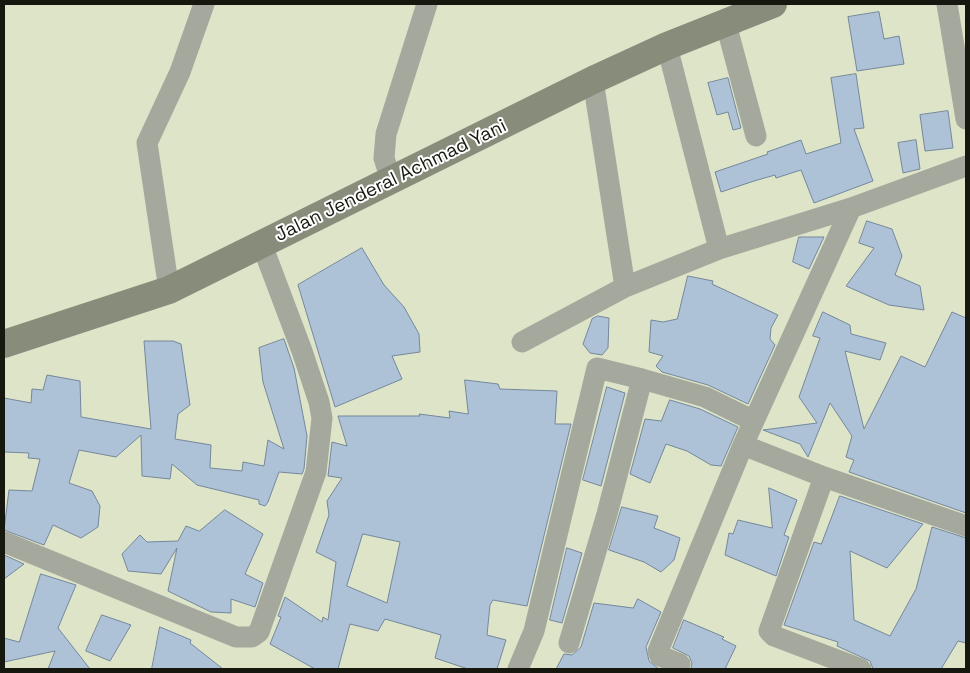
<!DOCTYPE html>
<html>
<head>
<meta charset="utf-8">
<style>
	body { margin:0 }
	#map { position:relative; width:970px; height:673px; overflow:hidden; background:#dde4c8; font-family:"Space Grotesk",sans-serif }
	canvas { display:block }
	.frame { position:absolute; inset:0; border:5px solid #16180f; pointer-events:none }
</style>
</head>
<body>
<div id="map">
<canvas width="970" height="673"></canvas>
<div class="frame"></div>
</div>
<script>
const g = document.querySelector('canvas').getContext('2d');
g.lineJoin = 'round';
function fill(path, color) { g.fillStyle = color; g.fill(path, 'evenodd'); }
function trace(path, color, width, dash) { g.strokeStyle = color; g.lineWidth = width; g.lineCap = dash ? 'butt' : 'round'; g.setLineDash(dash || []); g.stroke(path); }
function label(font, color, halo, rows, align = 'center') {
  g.font = font + ' "Space Grotesk",sans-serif'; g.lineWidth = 4; g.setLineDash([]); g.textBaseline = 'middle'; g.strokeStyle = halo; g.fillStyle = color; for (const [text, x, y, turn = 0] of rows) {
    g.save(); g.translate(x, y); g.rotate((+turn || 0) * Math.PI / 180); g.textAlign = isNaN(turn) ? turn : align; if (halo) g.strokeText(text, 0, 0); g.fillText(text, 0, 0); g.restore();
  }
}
const building = new Path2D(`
	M879,12L884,39L899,36L904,64L857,71L848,17Z
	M856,74L864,128L854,129L873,181L814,203L801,170L776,178L775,175L754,181L721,192L715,172L768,154L767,152L801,140L806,154L841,143L831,78Z
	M728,78L741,128L733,130L728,112L717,115L708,83Z
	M948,111L953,148L925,151L920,115Z
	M916,140L920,169L903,173L898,143Z
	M867,221L892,229L902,256L895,275L920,286L924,310L889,305L846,286L874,248L859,243Z
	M799,237H824L809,269L793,262Z
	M362,248L384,285L404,307L419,334L420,352L392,356L402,379L335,407L298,285Z
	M688,276L713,281L712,284L778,315L771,328L770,339L775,345L748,404L708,385L662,372L656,366L663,356L649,352L651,320L663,322L677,319Z
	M823,312L850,325L851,334L886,343L880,360L845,351L864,429L901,356L925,367L952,312L966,318V513L849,472L854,460L846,457L852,436L830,403L808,457L800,444L763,430L817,423L799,397L820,338L813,336Z
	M598,316L609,318L608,348L602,355L590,353L583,344L592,319Z
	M284,339L294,368L307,436L304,469L302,474L279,472L268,502L265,506L259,504V500L197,485L172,464L170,479L142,476L141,435L116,457L79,450L69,483L92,491L100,506L98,527L81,538L53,525L44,545L4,530L9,490L32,491L40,459L28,458L29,453L4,452V398L31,403L32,389L43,390L47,375L80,381L81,417L151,429L144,341H173L181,344L190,405L178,414L175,439L211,445L210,468L242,471L243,462L264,466L268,440L284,449L263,382L259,348Z
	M465,380L498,384L500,389L557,391L555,424H571L527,606L493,600L490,605L487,635L506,640L497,669H468L435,658L441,635L385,619L378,631L350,624L338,669H315L270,644L281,617L278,616L285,597L322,622L323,617L328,620L336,562L316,552L329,515L327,501L342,478L328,476L332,442L347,446L338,416H420L419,414L450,418L449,411L468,414ZM363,534L400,542L387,603L347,586Z
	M607,387L625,393L601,486L583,480Z
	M670,400L700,409L738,427L721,466L711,465L687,451L666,444L650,483L630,474L645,419L661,421Z
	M769,488L797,500L784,535L789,537L776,576L725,555L729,533L733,534L738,520L772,528Z
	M840,496L923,524L887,568L850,551L854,620L890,636L916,589L932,527L966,538V643L958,641L941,669H873L870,661L837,646L838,642L784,625L814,542L821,544Z
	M622,507L658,516L654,528L680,538L674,560L661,572L644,562L609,550Z
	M225,510L263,534L245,574L263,583L255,607L231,599V613L211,612L168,591L177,548L161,574L128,571L122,554L140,535L147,542L178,541L186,526L199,531Z
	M567,548L582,553L562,623L550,620Z
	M4,555L24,564L4,579Z
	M41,574L76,585L58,628L90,669H48L55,651L4,662V638L19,642Z
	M638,599L661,612L646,647L649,661L659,669H556L564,654L572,655L581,647L594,603L633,608Z
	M102,615L131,625L110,661L86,651Z
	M684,620L724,637L722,639L736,646L725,669H691L692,663L689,656L673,648Z
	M160,627L191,640L190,643L223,669H152Z`);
const minor = new Path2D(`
	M947,4L966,119
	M726,24L756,136
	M667,46L719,249
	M391,180L384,158L386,134L427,4
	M625,287L719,249L851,208L966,166
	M169,290L147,143L180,72L204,4
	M522,342L625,287L593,80
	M743,445L824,477L966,526
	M824,477L769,631L774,636L861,669
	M4,542L236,637H252L259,632L316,472L322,418L319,402L302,351L262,245
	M569,643L607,514L642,379L705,397L754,421
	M680,664L660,656L658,651L743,445L851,208
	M518,669L534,631L597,368L642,379`);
const secondary = new Path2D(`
	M4,344L169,290L593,80L667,46L773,4`);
const streetNames = [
	["Jalan Jenderal Achmad Yani",391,181,-26]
];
fill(building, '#aec2d7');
trace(building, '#74879b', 1);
trace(minor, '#a5a89c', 21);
trace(secondary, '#888c7b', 28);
label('19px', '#16180f', '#fff', streetNames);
</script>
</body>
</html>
